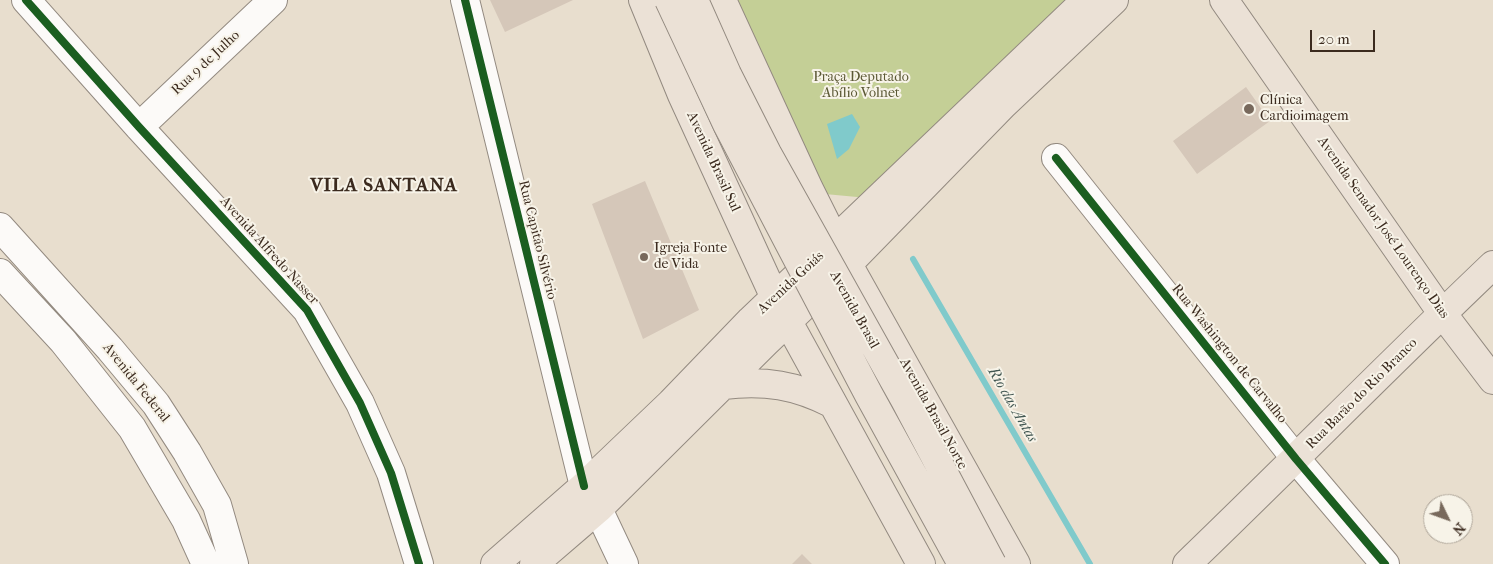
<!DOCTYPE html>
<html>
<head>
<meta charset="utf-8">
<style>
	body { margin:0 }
	#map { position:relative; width:1493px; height:564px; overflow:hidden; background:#e8dece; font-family:"IM FELL French Canon",serif }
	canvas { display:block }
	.north { position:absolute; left:1423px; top:494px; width:50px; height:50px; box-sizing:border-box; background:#f7f3e8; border:1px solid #aca397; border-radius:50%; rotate:132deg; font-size:14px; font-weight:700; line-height:20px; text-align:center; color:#3b2a1e }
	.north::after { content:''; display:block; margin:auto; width:18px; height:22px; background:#78695c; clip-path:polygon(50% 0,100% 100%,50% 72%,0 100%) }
	.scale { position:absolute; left:1310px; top:30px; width:65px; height:22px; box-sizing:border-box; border:2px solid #3b2a1e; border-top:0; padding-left:6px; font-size:15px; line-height:18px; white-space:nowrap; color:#3b2a1e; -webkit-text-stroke:4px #f7f3e8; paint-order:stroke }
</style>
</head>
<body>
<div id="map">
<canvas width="1493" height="564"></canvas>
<div class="north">N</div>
<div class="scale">20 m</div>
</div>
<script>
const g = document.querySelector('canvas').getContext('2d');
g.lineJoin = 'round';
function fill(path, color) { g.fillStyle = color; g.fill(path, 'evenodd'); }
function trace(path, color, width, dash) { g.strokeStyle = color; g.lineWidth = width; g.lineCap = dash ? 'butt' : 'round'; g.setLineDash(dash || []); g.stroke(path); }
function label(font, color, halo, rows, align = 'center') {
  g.font = font + ' "IM FELL French Canon",serif'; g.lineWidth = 4; g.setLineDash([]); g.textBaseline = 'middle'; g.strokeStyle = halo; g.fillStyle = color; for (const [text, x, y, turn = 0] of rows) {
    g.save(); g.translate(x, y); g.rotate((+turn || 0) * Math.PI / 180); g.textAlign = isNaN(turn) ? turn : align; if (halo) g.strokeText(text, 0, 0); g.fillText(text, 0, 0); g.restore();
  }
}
const green = new Path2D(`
	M725,0H1079L868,198L814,193Z`);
const water = new Path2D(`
	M852,114L860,127L849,149L837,159L827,124Z`);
const stream = new Path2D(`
	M913,259L1090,564`);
const building = new Path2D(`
	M490,0H573L505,32Z
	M1246,87L1270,121L1197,174L1173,141Z
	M645,181L699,310L643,339L592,204Z
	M802,554L812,564H792Z`);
const minor = new Path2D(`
	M26,0L139,127L307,310L360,403L391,473L419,564
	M465,0L584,486
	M139,127L273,0
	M1056,158L1296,459L1385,564
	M0,227L110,349L156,404L187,452L217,505L234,564
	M0,273L63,341L132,428L186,520L206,564
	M598,509L624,564`);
const major = new Path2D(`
	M643,0L682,95L775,298L921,564
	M722,0L809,189L835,241L1016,564
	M1224,0L1442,313L1493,380
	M723,385C765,380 796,385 833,404
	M495,564L584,486L671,403L751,320L1086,0
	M534,564L598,509L766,342L849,263L1004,104L1114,0
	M1187,564C1290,465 1390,363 1493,265`);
const majorBridge = new Path2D(`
	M669,0L727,124L787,239L869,395L962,564
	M694,0L727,74L767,153L905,400L992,564`);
const cycleway = new Path2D(`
	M26,0L139,127L307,310L360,403L391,473L419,564
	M465,0L584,486
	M1056,158L1296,459L1385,564`);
const markers = [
	[1249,109,6,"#78695c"],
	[644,257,5,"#78695c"]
];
const streetNames = [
	["Rua 9 de Julho",206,63,-43],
	["Avenida Brasil Sul",713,162,65],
	["Avenida Senador José Lourenço Dias",1383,228,55],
	["Rua Capitão Silvério",537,240,76],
	["Avenida Alfredo Nasser",269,251,48],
	["Avenida Goiás",791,283,-43],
	["Avenida Brasil",854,310,61],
	["Rua Washington de Carvalho",1229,354,51],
	["Avenida Federal",136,383,51],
	["Rua Barão do Rio Branco",1362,394,-45],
	["Avenida Brasil Norte",933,414,61]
];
const parkNames = [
	["Praça Deputado",861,78],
	["Abílio Volnet",861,94]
];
const poiNames = [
	["Clínica",1260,101],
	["Cardioimagem",1260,117],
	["Igreja Fonte",654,249],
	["de Vida",654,265]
];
const waterNames = [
	["Rio das Antas",1012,405,60]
];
const districtNames = [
	["VILA SANTANA",384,186]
];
fill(green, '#c4cf96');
fill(water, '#80cacb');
trace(stream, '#80cacb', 6);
fill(building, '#d5c7b9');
trace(minor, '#938a80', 30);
trace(major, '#938a80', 30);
trace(minor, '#fcfaf8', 28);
trace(major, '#ebe1d6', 28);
trace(majorBridge, '#938a80', 30, []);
trace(majorBridge, '#ebe1d6', 28);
trace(cycleway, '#1b5e20', 8);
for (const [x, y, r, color] of markers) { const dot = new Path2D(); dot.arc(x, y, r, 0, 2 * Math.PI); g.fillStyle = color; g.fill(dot); trace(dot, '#f7f3e8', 2); }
label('14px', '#3b2a1e', '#f7f3e8', streetNames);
label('14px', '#5b5834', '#f7f3e8', parkNames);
label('14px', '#3b2a1e', '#f7f3e8', poiNames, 'left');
label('italic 15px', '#425752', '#f7f3e8', waterNames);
g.letterSpacing = '1px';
label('bold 19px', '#3b2a1e', '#f7f3e8', districtNames);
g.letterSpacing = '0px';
</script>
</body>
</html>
